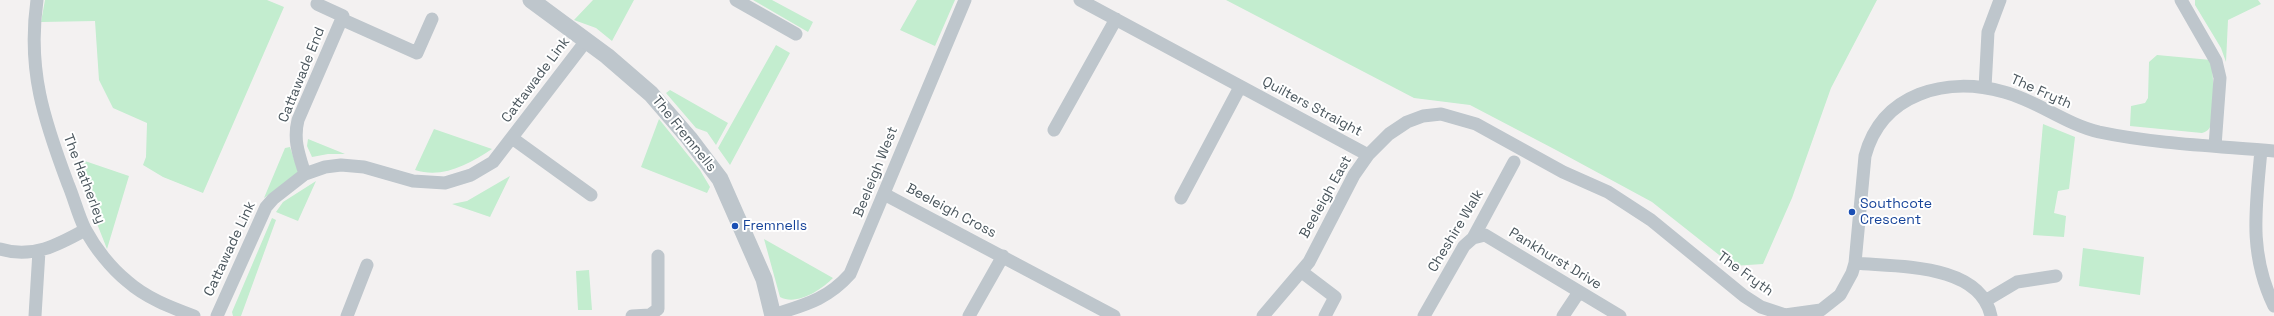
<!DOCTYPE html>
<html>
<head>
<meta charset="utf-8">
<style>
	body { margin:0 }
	canvas { display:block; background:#f3f1f1 }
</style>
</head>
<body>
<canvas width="2274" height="316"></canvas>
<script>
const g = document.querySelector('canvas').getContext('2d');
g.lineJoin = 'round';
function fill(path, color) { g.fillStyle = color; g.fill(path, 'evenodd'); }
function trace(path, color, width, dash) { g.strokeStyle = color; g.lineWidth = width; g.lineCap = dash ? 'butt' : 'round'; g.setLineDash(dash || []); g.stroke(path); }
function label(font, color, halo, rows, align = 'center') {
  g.font = font + ' "Space Grotesk",sans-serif'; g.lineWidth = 4; g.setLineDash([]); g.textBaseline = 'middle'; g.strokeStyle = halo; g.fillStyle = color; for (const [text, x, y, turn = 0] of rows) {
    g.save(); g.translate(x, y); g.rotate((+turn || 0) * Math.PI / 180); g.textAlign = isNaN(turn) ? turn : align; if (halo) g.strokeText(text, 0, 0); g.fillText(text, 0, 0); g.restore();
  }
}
const green = new Path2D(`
	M45,0H267L284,7L203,193L163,177L143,165L146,157L147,123L113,108L99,80L95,21L41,22Z
	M593,0H634L612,41L596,28L574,20Z
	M753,0H772L813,22L808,32Z
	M917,0H955L935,46L900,30Z
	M1226,0H1877L1831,88L1792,198L1763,264L1733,266L1652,202L1556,150L1470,105L1414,98Z
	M2195,0H2258L2261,4L2228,20L2226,62L2221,48L2195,5Z
	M776,45L790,53L730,165L718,148Z
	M2157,55L2211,60C2213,72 2216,115 2211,125C2209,130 2206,132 2202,133L2130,126L2131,106L2145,103L2148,98L2149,62Z
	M670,90L728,123L716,145L707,132L696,128L666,93Z
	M659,119L700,170L710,187L707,193L641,167Z
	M2043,124L2075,137L2069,189L2058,191L2054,213L2066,216L2064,237L2033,235Z
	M434,129L492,149C469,164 443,179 415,170Z
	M308,139L345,154H328L312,157L307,146Z
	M290,147L299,174L264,198L285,148Z
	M82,160L129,176L107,249L77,173Z
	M510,176L490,217L452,204L467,201Z
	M316,181L298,221L276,212L283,202Z
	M272,218L276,220L241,316H233L232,312Z
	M764,239L833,278C821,290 797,306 780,297Z
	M2083,248L2144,257L2140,295L2079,286Z
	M589,270L592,310H578L576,271Z`);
const minor = new Path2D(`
	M37,0C27,70 44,120 68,184C74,198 78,215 85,229C95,248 111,268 127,281C146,298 170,307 194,316
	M736,0L796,34
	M1080,0L1368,155
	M2181,0L2216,61L2220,78L2215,146
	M341,19L417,53L432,19
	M1985,88L1988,32L2000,0
	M1054,130L1116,19
	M512,138L591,195
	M2261,150C2256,207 2248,252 2274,306
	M305,174C299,155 293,140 298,120L343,16L317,4
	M884,194L1114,316
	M1181,198L1240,87
	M1473,238L1485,235L1620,316
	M0,249C32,259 58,245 85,230
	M1855,263C1897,267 1980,263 1991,316
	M1302,272L1335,297L1325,316
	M1985,301L2017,282L2056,276
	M773,315C804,305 827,300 850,274L965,0
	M35,316L39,251
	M217,316L266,207L273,199L305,174L325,167L341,165L364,167L413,181L445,183L471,175L493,162L586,41
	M347,316L367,265
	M632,316L650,315L658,309V256
	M969,316L1003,256
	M1263,316L1309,262L1354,175L1368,155L1389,134L1407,122L1423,116L1441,114L1476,124L1563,172L1608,192L1651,220L1744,296L1761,307L1785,315L1821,310L1840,295L1852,273L1855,263L1865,156C1882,93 1946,76 2004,92C2038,101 2065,124 2099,132C2156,144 2216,146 2274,151
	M1424,316L1464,246L1473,238L1514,162
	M1563,316L1579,292`);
const tertiary = new Path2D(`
	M531,0L607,56L651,94L689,138L720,179L764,279L773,316`);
const markers = [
	[1852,212,4,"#1a4fb4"],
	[735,226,4,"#1a4fb4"]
];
const streetNames = [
	["Cattawade End",302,75,-68],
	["Cattawade Link",536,80,-53],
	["The Fryth",2041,92,24],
	["Quilters Straight",1312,107,28],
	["The Fremnells",684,134,51],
	["Beeleigh West",876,172,-68],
	["The Hatherley",84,179,69],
	["Beeleigh East",1326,197,-61],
	["Beeleigh Cross",951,211,28],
	["Cheshire Walk",1456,231,-59],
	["Cattawade Link",230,249,-65],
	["Pankhurst Drive",1555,259,31],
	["The Fryth",1745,274,36]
];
const transitNames = [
	["Southcote",1860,204],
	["Crescent",1860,220],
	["Fremnells",743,226]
];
fill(green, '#c3edcf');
trace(minor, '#bec6cc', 13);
trace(tertiary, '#bec6cc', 17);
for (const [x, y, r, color] of markers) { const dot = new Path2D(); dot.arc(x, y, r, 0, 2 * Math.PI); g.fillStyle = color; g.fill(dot); trace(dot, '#fff', 1.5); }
label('14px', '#4a565d', '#fff', streetNames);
label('14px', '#164399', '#fff', transitNames, 'left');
</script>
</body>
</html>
